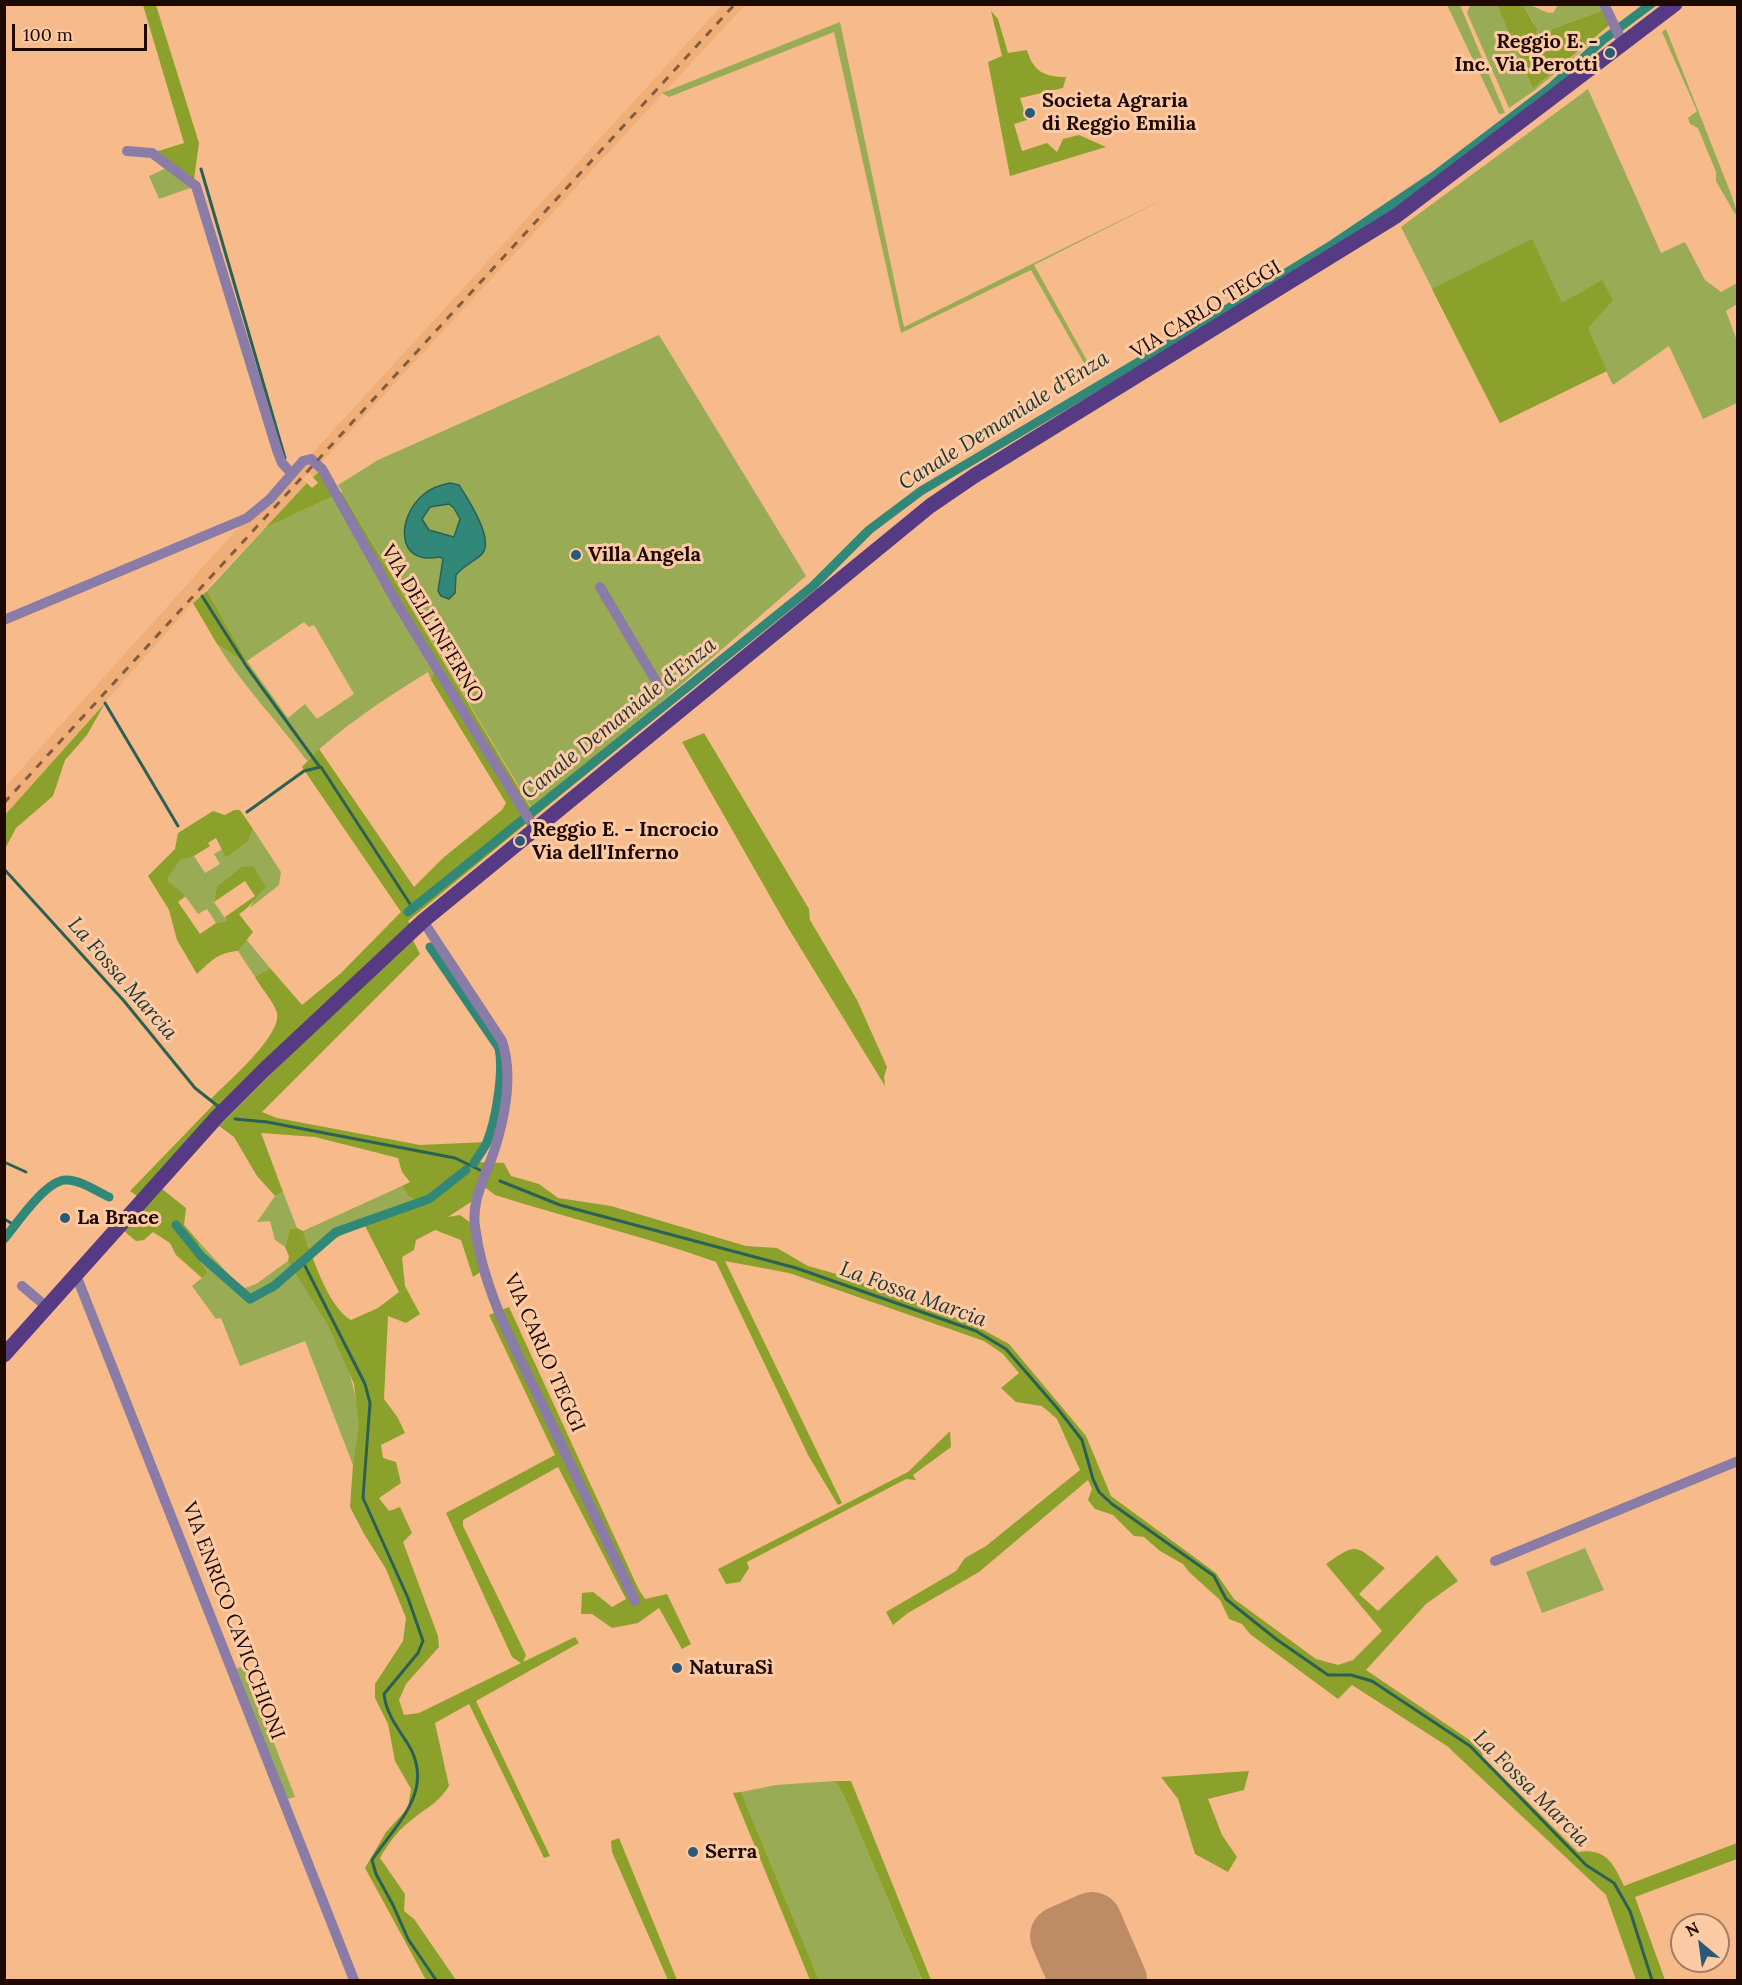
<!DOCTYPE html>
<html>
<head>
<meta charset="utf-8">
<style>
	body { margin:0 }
	#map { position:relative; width:1742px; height:1985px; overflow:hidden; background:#f7ba8a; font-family:Lora,serif }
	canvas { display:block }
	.frame { position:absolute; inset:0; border:6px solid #1e0900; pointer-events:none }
	.north { position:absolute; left:1670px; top:1913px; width:60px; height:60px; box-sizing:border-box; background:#fccaa4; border:2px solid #a37d62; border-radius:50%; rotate:331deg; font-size:16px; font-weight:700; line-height:24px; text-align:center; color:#1e0900 }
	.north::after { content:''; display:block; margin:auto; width:21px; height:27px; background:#2b5a79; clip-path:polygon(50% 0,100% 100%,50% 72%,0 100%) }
	.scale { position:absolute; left:12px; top:24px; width:135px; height:27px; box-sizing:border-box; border:3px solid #1e0900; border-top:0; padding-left:8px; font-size:18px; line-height:21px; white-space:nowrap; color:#1e0900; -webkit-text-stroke:4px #fccaa4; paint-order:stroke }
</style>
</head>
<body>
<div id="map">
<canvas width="1742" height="1985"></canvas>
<div class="frame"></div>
<div class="north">N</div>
<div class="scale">100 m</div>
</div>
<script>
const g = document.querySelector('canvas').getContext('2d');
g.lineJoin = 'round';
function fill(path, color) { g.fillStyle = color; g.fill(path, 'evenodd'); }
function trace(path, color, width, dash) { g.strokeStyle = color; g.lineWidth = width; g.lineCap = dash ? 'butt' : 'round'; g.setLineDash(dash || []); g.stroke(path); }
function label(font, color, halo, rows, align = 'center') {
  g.font = font + ' Lora,serif'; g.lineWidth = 6; g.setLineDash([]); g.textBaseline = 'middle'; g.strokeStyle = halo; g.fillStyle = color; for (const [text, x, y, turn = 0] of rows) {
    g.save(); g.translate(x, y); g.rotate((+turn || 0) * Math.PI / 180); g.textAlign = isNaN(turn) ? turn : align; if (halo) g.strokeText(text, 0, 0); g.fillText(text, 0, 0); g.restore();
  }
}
const built = new Path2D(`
	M722,5H745L319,465L322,469L313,477L309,473L303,479L307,483L193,603L5,815V787L247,518L307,459Z
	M1091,1911L1121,1980H1074L1050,1925Z`);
const green = new Path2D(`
	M1447,5H1460L1505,113L1499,114Z
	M1470,5H1497L1533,89L1614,24L1535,90L1509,108L1467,13Z
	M1523,5C1537,4 1541,13 1553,13L1558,5H1604L1606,9L1552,29L1547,41L1540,44L1534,40V23Z
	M840,22L904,327L1168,197L1034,265L1095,375L1092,377L1031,270L901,333L834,32L669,97L662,93Z
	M1666,29L1731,194L1737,212L1735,214L1716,181V172L1698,128L1690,124L1688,118L1697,111L1662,32Z
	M1588,89L1661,253L1685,242L1705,280L1721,292L1737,283V304L1726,311L1737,341V403L1703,419L1669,346L1613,385L1606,371L1500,423L1401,227Z
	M169,167L196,186L159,199L149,176Z
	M659,335L806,576L666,698L531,807L338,485L378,460Z
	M336,495L436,667L431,680L428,672C385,699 343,725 307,761C278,721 243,687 217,644L244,662L247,661L207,591L265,528ZM304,622L309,627L314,625L354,694L317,719L305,704L288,718L247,661Z
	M253,829L281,872L279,885L250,908L256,896L241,867L217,886L214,902L227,921L216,923L207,909L198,914L185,896L167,880L180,859L194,856L205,873L220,864L214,854L223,849L226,858L248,842Z
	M246,939L270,968L255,977L238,951Z
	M402,1186L409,1197L422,1201L363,1221L365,1225L336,1238L313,1258L303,1231Z
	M283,1192L297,1228L290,1229L285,1247L275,1240L270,1221L257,1222L275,1196Z
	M199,1242L235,1281L245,1288L256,1284L288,1261C322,1307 356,1365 359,1424C360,1437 355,1452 353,1465L305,1341L240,1366L221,1318L216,1319L192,1286L208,1273L200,1261Z
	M1585,1548L1604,1590L1542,1613L1526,1572Z
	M244,1666L295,1797L284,1800L233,1670Z
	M835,1781L844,1796L921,1978L916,1980H819L741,1792L776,1785Z`);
const forest = new Path2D(`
	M143,5H156L199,143L194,179L152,153L184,143Z
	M1497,5H1523L1537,29L1534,40L1540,44L1547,41L1552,29L1606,9L1613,22L1533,89Z
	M991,11L998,19L1008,53L1027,50C1033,71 1044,77 1066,77L1063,88L1020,98L1027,120L1014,124L1022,151L1047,143L1057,152L1063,139L1079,135L1106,147L1010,176L988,62L1002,56Z
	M1532,239L1562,303L1602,280L1613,300L1588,328L1607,371L1500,423L1432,289Z
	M322,469L336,494L342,492L530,807L659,704L663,711L408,921L413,929L143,1200L130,1191L214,1104L210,1100C225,1084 282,1036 277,1013C274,1002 261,988 255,977L270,968L302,1005L341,973L401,912L302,767L319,749L414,887L443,858L502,810L506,803L431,680L436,667L336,495L265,528L307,483L312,488L318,483L313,477Z
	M207,591L247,661L244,662L217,644L193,603Z
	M105,703L87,735L65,760L53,796L16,828L5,849V815Z
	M704,733L809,909L810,920L857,1000L887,1067L884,1077L885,1086L787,926L682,742Z
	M234,810H240L253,829L248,842L226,858L216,838L208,843L210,846L194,856L180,860L167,880L186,896L178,902L200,934L216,923L227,921L225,917L255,896L245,881L214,902L217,886L241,867L253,866L266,887C256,896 251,907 239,914L253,932L238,951C219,952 211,961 197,974L177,940L169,910L148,876L175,849L178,833L213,811L225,815Z
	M413,940L420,954L262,1112L277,1118L420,1145L487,1142L475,1162L504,1163L511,1176L539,1184L558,1198L611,1206L746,1246L777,1248L808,1266L908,1294L920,1305L932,1307L978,1327L1009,1344L1086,1436L1111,1496L1216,1573L1234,1599L1316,1659L1338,1665L1353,1660L1382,1631L1326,1564C1358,1541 1355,1546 1385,1568L1359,1594L1378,1611L1437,1555L1458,1581L1426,1604L1366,1670L1480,1747L1483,1757L1578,1852C1606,1848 1613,1863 1624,1886L1737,1843V1859L1635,1897L1665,1980H1636L1606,1895L1447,1746L1352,1685L1338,1699L1250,1634L1242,1624L1229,1619L1220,1600L1189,1572L1183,1564L1160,1551L1144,1537L1134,1536L1113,1515L1095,1509L1088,1500L1092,1489L1088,1480L979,1572L908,1613L893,1625L886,1612L956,1571L965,1558L986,1546L1080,1470L1057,1419L1042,1406L1016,1402L1001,1388L1019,1373L1003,1354L984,1341L789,1273L725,1261L842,1503L838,1505L808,1455L716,1262C643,1236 568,1218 495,1195L482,1185L477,1198L448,1217L460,1215L475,1226L485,1269L473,1277L461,1240L435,1230L416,1240L414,1250L402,1257L405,1286L420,1314L406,1323L388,1316L384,1399L398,1418L405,1433L381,1445L383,1458L396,1462L401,1483L379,1498L389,1511L400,1507L412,1533L403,1542L438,1636L439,1647L406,1684L399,1700L404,1715L419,1713L521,1663L512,1657L446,1513L555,1455L489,1315L509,1307L638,1588L645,1599L667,1594L691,1644L682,1649L659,1608L638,1623L612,1628L592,1614H581L582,1593L593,1592L612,1607L626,1599L558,1467L463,1520V1526L526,1655L523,1662L575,1637L579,1643L476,1701L550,1856L544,1858L469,1704L435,1723L449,1786C439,1802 428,1807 414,1818C400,1828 389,1842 380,1858L405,1894L404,1911L414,1919L456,1980H426L365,1868L386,1832L408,1808L411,1789L395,1761L388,1724L375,1698V1684L403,1641L406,1618L386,1569L364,1534L350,1507L353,1465L359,1426L354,1384L328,1325L288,1261L289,1256L285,1247L290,1229L297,1228L303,1231C312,1256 328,1307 351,1320L378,1308L399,1292L363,1222L421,1201L409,1197L402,1186L410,1182L402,1172L398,1158L315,1137L261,1133L283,1192L275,1196L257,1176L234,1137L219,1126L312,1033Z
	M162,1189L186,1208L184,1225L199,1242L200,1261L208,1273L202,1278L176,1255L170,1243L153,1232L144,1240L136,1241L124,1231Z
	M950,1431L951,1447L913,1475L916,1480L906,1479L747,1562L749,1568L740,1582L726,1584L718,1569L908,1472Z
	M1249,1771L1244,1790L1208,1799L1222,1835L1237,1857L1228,1872L1195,1854L1178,1799L1161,1777Z
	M835,1781H851L931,1980H922L844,1796Z
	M741,1792L819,1980H810L733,1793Z
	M619,1838L677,1980H668L612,1852L611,1841Z`);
const water = new Path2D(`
	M450,483L459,485C468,499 495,540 482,554C474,562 463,566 456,575L455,593L449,599L441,596L438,591L443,559L440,557C394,566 397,516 424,494C431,488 440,485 450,483ZM449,504L454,508L460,519L454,537L429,530L422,519L430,507Z`);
const stream = new Path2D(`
	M201,169L285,458
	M202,596L247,667L319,766
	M105,703L178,826
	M247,812L304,771L321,767L412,907
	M4,869L124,1001L195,1088L219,1107
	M235,1119L267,1122L455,1158L480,1170
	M4,1162L26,1172
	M500,1181L560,1205L796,1268L976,1331L1006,1349L1058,1409L1082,1440L1093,1479L1099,1492L1112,1504L1214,1576L1226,1599L1276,1639L1328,1675H1351L1372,1681L1470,1746L1586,1865L1614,1883L1630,1911L1652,1980
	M4,1219L11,1223
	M303,1262L365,1384L370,1403L363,1498L408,1598L423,1641L418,1653L384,1694C386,1713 397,1727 408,1744C436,1790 397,1823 372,1860L376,1874L393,1905L408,1939L436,1980`);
const canal = new Path2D(`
	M408,912L813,586L869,530L921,491L1209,320L1333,244L1434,176L1550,88L1603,40L1651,4
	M430,947L499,1048C504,1071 496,1120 487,1142C484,1149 478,1156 474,1163
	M176,1225L201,1256L250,1299L274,1286L336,1232L429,1199L466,1170
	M4,1239C16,1225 45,1181 65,1180C79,1179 96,1191 109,1197`);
const runway = new Path2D(`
	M1079,1980L1060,1936L1092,1922L1117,1980`);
const street = new Path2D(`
	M1604,4L1623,44
	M127,151L152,153L196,186L277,450L282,463L292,474
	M600,587L660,688
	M4,620L247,518L270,499L303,461L311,459L322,469L398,605L535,829
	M423,921L502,1041C513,1074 505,1116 495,1148C487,1175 471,1198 475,1227C483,1290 515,1348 542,1404C573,1470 604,1536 635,1601
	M76,1275L354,1980
	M22,1286L47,1307
	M1495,1561L1738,1461`);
const primary = new Path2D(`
	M4,1355L217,1117L264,1070L423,921L930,506L974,476L1396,216L1675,4`);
const rail = new Path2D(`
	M4,803L735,4`);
const markers = [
	[1610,53,6,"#2b5a79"],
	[1030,113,6,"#2b5a79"],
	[576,555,6,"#2b5a79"],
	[520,841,6,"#2b5a79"],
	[65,1218,6,"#2b5a79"],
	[677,1668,6,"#2b5a79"],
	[693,1852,6,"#2b5a79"]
];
const poiNames = [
	["Reggio E. -",1598,42,"right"],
	["Inc. Via Perotti",1598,65,"right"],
	["Societa Agraria",1042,101],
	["di Reggio Emilia",1042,124],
	["Villa Angela",588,555],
	["Reggio E. - Incrocio",532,830],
	["Via dell'Inferno",532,853],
	["La Brace",77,1218],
	["NaturaSì",689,1668],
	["Serra",705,1852]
];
const streetNames = [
	["VIA CARLO TEGGI",1206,310,-31],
	["VIA DELL'INFERNO",432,624,59],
	["VIA CARLO TEGGI",544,1353,66],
	["VIA ENRICO CAVICCHIONI",233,1621,69]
];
const waterNames = [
	["Canale Demaniale d'Enza",1004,421,-32],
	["Canale Demaniale d'Enza",619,719,-39],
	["La Fossa Marcia",122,979,49],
	["La Fossa Marcia",913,1295,20],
	["La Fossa Marcia",1531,1789,45]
];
fill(built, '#f0ae78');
fill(green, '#99ac55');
fill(forest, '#8ca12b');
fill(water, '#318778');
trace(water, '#2b6154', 1.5);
trace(stream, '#2b6154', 3);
trace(canal, '#318778', 9);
trace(runway, '#bd8b65', 60);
trace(street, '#8a7ca6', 10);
trace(primary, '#573a84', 15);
trace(rail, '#835c40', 3, [8, 8]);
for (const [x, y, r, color] of markers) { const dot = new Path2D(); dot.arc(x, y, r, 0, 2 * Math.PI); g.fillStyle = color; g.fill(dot); trace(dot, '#fccaa4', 2); }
label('bold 20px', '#1e0900', '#fccaa4', poiNames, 'left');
label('20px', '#1e0900', '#fccaa4', streetNames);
label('italic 21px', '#1c3631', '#fccaa4', waterNames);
</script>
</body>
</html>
